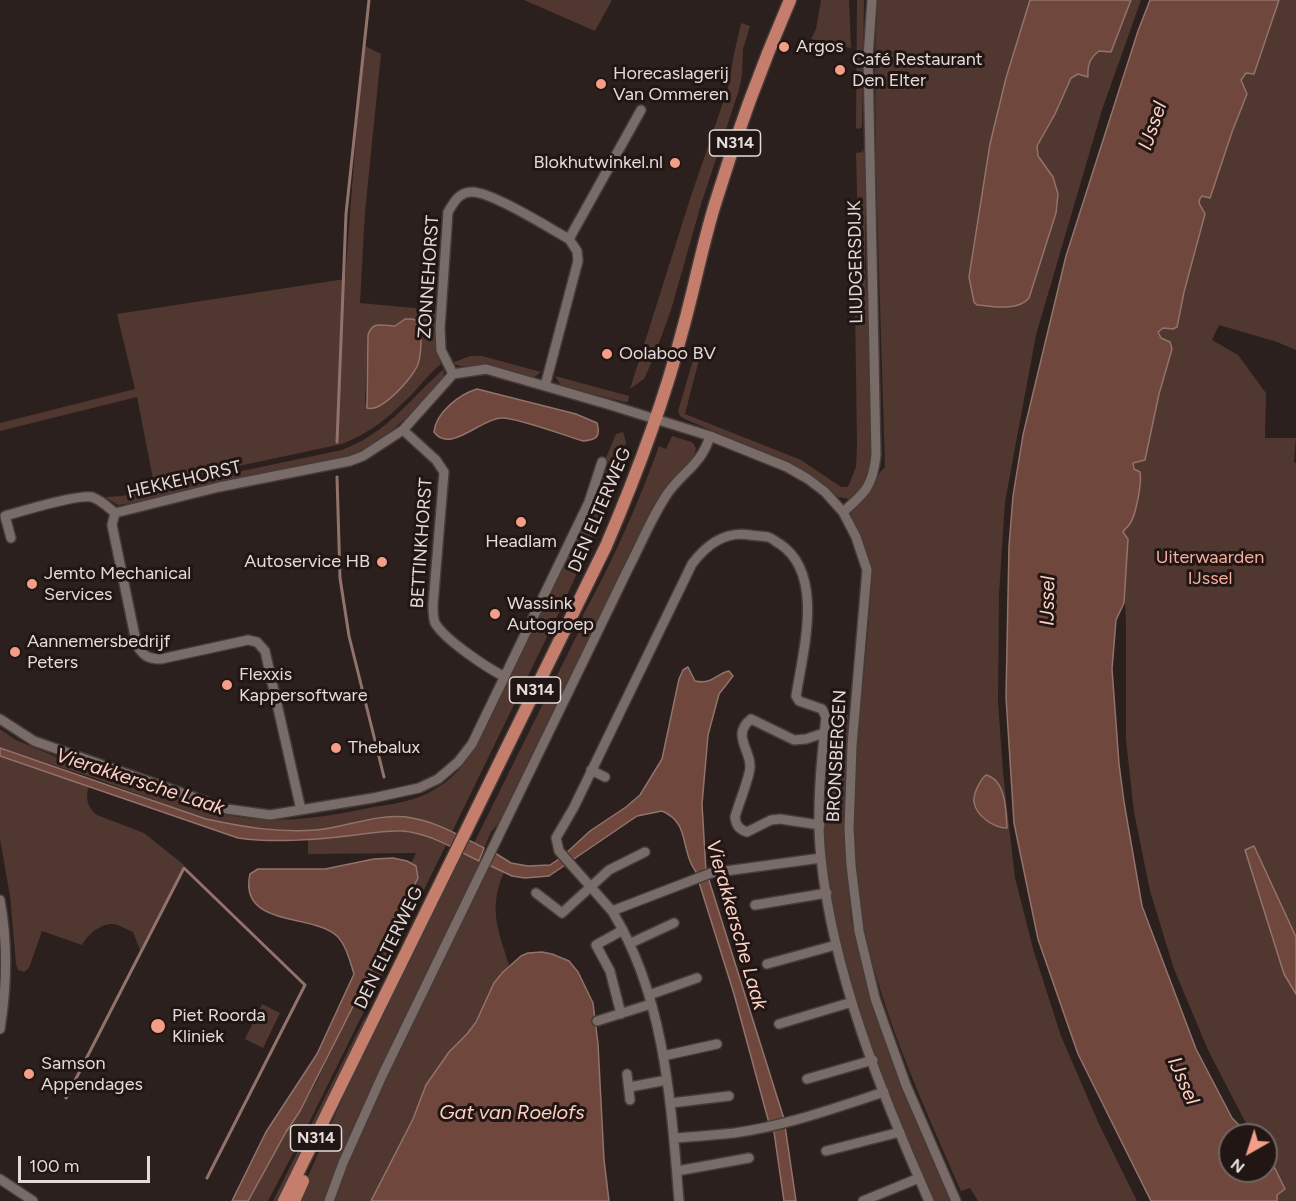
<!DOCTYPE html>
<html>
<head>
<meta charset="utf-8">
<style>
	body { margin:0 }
	#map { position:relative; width:1296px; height:1201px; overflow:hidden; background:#2b201d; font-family:Figtree,sans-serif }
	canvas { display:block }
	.north { position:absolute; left:1218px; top:1123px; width:60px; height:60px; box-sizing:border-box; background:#211613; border:2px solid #6f6562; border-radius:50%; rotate:219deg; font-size:16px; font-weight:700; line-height:24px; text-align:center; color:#e3dbd9 }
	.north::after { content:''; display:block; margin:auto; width:21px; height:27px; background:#f49e88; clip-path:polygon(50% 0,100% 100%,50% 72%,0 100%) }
	.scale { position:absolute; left:18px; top:1156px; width:132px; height:27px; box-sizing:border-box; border:3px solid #e3dbd9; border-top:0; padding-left:8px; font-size:18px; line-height:21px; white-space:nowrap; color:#e3dbd9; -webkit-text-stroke:4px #211613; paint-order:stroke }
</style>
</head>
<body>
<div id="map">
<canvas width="1296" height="1201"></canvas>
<div class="north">N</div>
<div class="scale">100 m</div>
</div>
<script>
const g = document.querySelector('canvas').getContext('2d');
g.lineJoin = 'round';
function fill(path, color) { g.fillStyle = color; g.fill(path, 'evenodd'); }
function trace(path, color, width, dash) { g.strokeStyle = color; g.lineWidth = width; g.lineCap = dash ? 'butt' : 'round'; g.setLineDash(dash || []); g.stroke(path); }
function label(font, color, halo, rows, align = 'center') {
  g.font = font + ' Figtree,sans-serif'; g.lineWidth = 6; g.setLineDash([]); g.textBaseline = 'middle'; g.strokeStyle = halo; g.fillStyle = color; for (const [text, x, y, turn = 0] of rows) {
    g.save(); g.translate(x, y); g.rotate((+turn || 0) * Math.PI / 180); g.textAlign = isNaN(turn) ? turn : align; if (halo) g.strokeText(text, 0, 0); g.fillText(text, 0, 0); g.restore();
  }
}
const green = new Path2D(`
	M524,0H612L595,31Z
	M821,0H849L851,48L811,39L816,29Z
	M857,0H864L862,127L858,129L856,128Z
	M877,0H1141L1102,110L1036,335L1005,502L999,594L998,701L1003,773L1015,878L1034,952L1061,1036L1099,1124L1137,1201H978L970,1188L961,1191C911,1076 854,957 853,828C853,743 869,659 871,575L869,560L851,514L852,510L875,484L880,472L885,467L876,171L875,60Z
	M1268,0H1296V350L1277,342L1219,325L1212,340L1238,355L1266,393L1265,438H1296L1294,462L1296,463V1201H1276L1266,1171V1135H1252L1208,1050L1174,969L1150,891L1134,812L1126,740V623L1122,531L1130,467L1156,332L1198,198Z
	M741,23L750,26L743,49L742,75L739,90L702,201L671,310L654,357L644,379L630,389L690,199L728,88L734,54Z
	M363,45L381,54L365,212L360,303L436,310L435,345L441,364C431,372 423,382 414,392C393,414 371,433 342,444L154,484L137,397L0,431V423L135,389L117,314L345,279ZM405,319L365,404L368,335L380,324L395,326Z
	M862,148L865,156V269L868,306L871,309V464C867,480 862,489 849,499L838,497L809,473L795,465L687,420L680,416L678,411L696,350L701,352L685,414L801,460L841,487H848L856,467L857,445L855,304L859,269L856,153L862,152Z
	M470,356H482L541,372L533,378C517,373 502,368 485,366C473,364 465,370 452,363Z
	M444,369L443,380C413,412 384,444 342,459L125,504L118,505L105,497L122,496L342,450C390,431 407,401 444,369Z
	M555,376L629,396L628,402H625L561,386Z
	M623,432L626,442L624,450L602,516L566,598L452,832L413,818L393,816L317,830L276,831L256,830L206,819L88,776L0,748V729L16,740L54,756L218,813C273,826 320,818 374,807C392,804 411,802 428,793C451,781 462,768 476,746L593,506L609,462L605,460L616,434Z
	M672,436L692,442L696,448L694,457L610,599L500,821L491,832L484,848L474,843L582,625L583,615C613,561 638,504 659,446L666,449Z
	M845,711L848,715L845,833L851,919L859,955L878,1023L951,1201H933L891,1103L864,1024L839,939L826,859L824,830L825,801Z
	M0,756L89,786C85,798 87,807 97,815L144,833L184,865L140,950L133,932C127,930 120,925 114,924C101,923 88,934 82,945L42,931L29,968L24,972L18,970L16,964L10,896L0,839Z
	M389,831C411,831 426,834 446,845L307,1127L268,1201H248L286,1132L300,1111L316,1083L416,866L411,863L416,853L308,854V840Z
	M462,853L483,863L326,1201H297L348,1086Z
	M489,865L504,872C488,909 498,929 509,965L494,983L484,1008L467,1034L449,1052L426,1085L413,1119L371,1201H335L362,1127Z
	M262,1004L280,1013L263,1048L245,1039Z
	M366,1015L361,1035L279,1201H273Z`);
const water = new Path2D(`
	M1030,0H1131L1111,52L1099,51C1090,58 1087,65 1088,77L1078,74L1071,78L1055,114L1037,146L1038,156L1053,177L1058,194L1056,213L1029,298C1017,312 993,306 977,305L974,302L969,277L990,144L1006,78Z
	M1150,0H1279L1254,74L1246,73L1241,80L1247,94L1232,132L1210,198L1202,196C1195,203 1203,208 1205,214L1184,292L1177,327L1173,329L1163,328L1158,332L1161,338L1170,342L1172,349L1159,394L1145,460L1133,463L1134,469L1140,472C1142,482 1136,517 1129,525C1127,528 1124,529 1123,532L1128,539L1124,603L1116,620L1112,669L1119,764L1124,802L1142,906L1196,1049L1232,1118L1240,1126L1253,1128L1258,1135H1230V1171H1266V1150L1285,1189L1277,1195V1201H1151L1078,1054L1038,939L1014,823L1006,697L1009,546L1013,496L1023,435L1066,256L1138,31Z
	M405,319H412L419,321L421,326C421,338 422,353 418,364C413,378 381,413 367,408L368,335C373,320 382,326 395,326Z
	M477,389L576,414L597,423C601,437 596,440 583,441C566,436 516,417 501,418C480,419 450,454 434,432C436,412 460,394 477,389Z
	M688,667L695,681C713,685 715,674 729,671L733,676L719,694L708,735L702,804L706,872L697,874C695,870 692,866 690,861C682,841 686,821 662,811L637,816L549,876L525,878L512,876L489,865L495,853L511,863L528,866L550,865L562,857L590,831L626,807L640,795L662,759L679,679L683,670Z
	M0,748L206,819C244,827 278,833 316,830C347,827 380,812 412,818C437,822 462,837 484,848L479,861C454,849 430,833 402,831C384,830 365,834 347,836C311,840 274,843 238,838L0,756Z
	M986,775C1006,780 1006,810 1007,828C994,828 976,816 974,802C973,794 980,780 986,775Z
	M1254,846L1296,937V994L1284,974L1245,850Z
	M393,858L407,861L416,866L418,878L300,1111L286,1132L248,1201H232L266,1132L317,1054L354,974C350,961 346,945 337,936C313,913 238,928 250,874L258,869H325L374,859Z
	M708,877L784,1119L796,1201H784L774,1132L769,1123L734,994L698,879Z
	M542,952L552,954L569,961L578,972L593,1003L598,1044L604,1160L609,1201H371L413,1119L426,1085L449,1052L467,1034L476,1022L494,983L503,972L521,956L528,953Z`);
const stream = new Path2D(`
	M337,442L346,214L369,0
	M337,477L340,578L349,636L384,777
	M66,1098L184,868L305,985L207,1178`);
const minor = new Path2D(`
	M569,239L641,110
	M453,374L441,350L440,328L448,212C454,202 459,192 472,192C492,192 549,228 569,239L577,251L578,261L545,386
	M403,430L436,460L444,472L433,605C433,610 433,618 435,623C445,640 486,667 503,676
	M843,512C865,493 873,486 876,455L868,58L872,0
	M11,538L5,516C22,511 77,494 92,497C101,500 108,507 115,513
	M0,719L34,741L227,809L270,815L373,798L419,788L438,779L458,762L472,744L589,502L602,462
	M591,770L605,777
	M301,810L265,651L257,642L248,640L161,659C148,659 144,656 137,646L112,525L115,513L219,487L350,461L363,456L403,430L453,374L486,369L607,404L710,436L787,467L808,479L825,492L843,512L856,537L867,570L852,746L849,828L851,865L859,931L875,998L883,1021L906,1085L956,1201
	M820,825L780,819L771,820L747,832C739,829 736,826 735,817C738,805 750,777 750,767C751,750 731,735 751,719L794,740L806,739L824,733
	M536,893L562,913L609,870L645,852
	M0,900C8,943 7,986 0,1029
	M755,905L827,893
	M612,911L559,851L556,838L574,807L692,564C707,544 725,531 750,535C756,536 763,536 768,537C772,538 776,542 780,544C825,574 803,651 796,696L799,701L822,709L826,717C821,763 816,812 821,858C833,974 882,1095 929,1201
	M631,943L674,923
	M767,964L836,945
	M649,995L697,978
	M621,1014L610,971L596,945L623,930
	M597,1021L651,1004
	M779,1024L852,1002
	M663,1056L717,1044
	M627,1074L630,1100
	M807,1079L873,1060
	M630,1087L667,1080
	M671,1103L729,1096
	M674,1138C694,1137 714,1135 734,1133C785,1126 835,1108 884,1092
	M826,1151L900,1132
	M677,1171L749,1158
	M0,1179L33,1201
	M329,1201L343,1163L382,1076L628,569C640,546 650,521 664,499C678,474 701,467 710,436
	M679,1201C671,1103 665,997 612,911L711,873L821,858
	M863,1201L919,1178`);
const major = new Path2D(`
	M284,1201L606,546C636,476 663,406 682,332C694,290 702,246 715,204C736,135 761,67 790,0
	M294,1201L303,1181`);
const markers = [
	[784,47,6,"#f49e88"],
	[840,70,6,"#f49e88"],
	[601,84,6,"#f49e88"],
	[675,163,6,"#f49e88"],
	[607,354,6,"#f49e88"],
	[521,522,6,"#f49e88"],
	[382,562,6,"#f49e88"],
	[32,584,6,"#f49e88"],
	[495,614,6,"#f49e88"],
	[15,652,6,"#f49e88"],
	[227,685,6,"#f49e88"],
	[336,748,6,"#f49e88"],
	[158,1026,8,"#f49e88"],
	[29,1074,6,"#f49e88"]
];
const shields = [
	[735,143,51],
	[535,690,51],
	[316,1138,51]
];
const shieldNames = [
	["N314",735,143],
	["N314",535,690],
	["N314",316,1138]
];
const poiNames = [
	["Argos",796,47],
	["Café Restaurant",852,60],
	["Den Elter",852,81],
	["Horecaslagerij",613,74],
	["Van Ommeren",613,95],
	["Blokhutwinkel.nl",663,163,"right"],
	["Oolaboo BV",619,354],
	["Headlam",521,542,"center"],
	["Autoservice HB",370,562,"right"],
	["Jemto Mechanical",44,574],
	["Services",44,595],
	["Wassink",507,604],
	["Autogroep",507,625],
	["Aannemersbedrijf",27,642],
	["Peters",27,663],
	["Flexxis",239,675],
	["Kappersoftware",239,696],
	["Thebalux",348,748],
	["Piet Roorda",172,1016],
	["Kliniek",172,1037],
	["Samson",41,1064],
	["Appendages",41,1085]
];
const streetNames = [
	["LIUDGERSDIJK",856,262,-91],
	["ZONNEHORST",429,277,-86],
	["HEKKEHORST",184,480,-13],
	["DEN ELTERWEG",600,510,-67],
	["BETTINKHORST",422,543,-86],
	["BRONSBERGEN",837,756,-87],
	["DEN ELTERWEG",389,948,-64]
];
const parkNames = [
	["Uiterwaarden",1210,558],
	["IJssel",1210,579]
];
const waterNames = [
	["IJssel",1153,126,-71],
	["IJssel",1048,601,-89],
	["Vierakkersche Laak",140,782,18],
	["Vierakkersche Laak",736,925,74],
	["IJssel",1183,1081,66],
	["Gat van Roelofs",512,1113]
];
fill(green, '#503730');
fill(water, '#70473d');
trace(water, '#92736c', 1.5);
trace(stream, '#92736c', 3);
trace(minor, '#453b39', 12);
trace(major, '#453b39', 15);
trace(minor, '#796b67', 9);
trace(major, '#c67e6c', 12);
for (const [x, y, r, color] of markers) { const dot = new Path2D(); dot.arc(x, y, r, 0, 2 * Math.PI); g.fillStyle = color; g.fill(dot); trace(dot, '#211613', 2); }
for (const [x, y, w] of shields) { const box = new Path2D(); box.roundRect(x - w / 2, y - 13, w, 26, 4.5); g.fillStyle = '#211613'; g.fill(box); trace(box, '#e3dbd9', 1.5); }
label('bold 16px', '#e3dbd9', null, shieldNames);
label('18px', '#e3dbd9', '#211613', poiNames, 'left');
label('18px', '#e3dbd9', '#211613', streetNames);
label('18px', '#f5ae9b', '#211613', parkNames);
label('italic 20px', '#fdd0c4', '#211613', waterNames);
</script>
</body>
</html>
